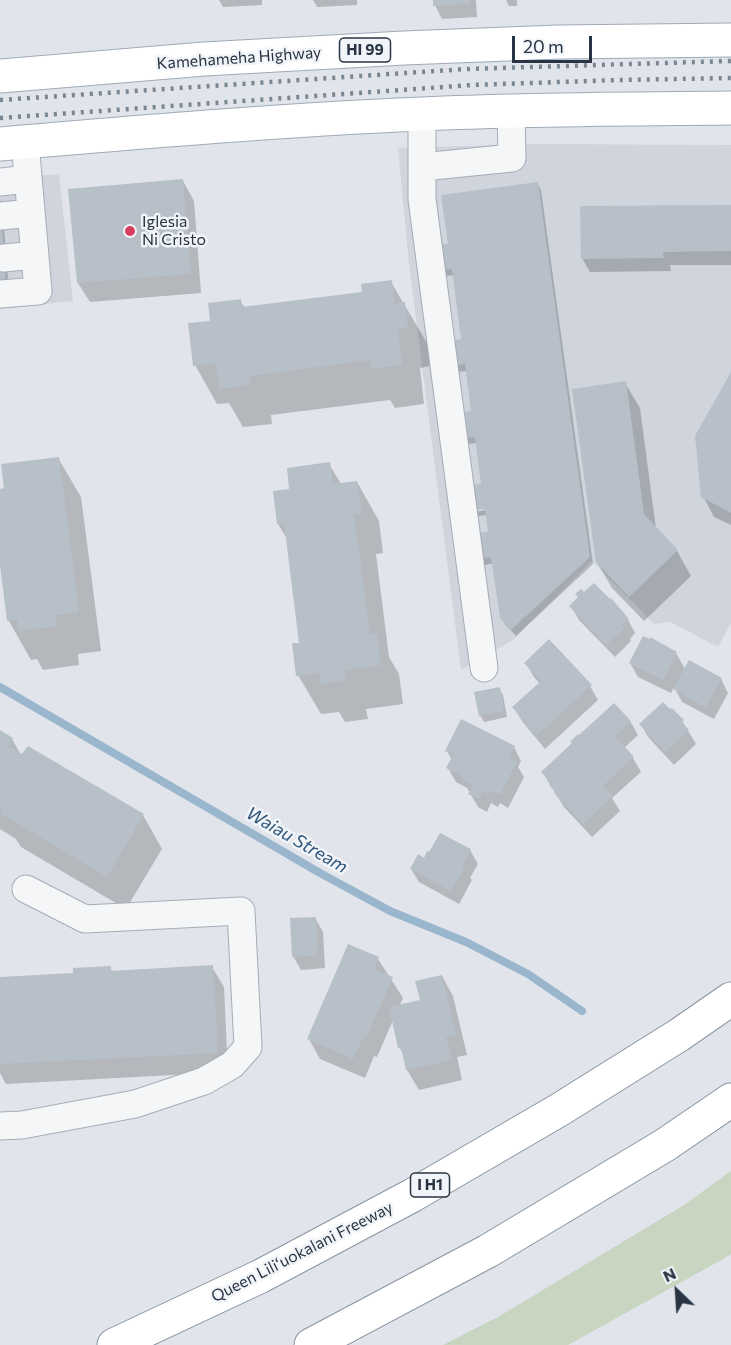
<!DOCTYPE html>
<html>
<head>
<meta charset="utf-8">
<style>
	body { margin:0 }
	#map { position:relative; width:731px; height:1345px; overflow:hidden; background:#e1e5eb; font-family:Commissioner,sans-serif }
	canvas { display:block }
	.north { position:absolute; left:647px; top:1261px; width:60px; height:60px; -webkit-text-stroke:4px #f1f4f8; paint-order:stroke; rotate:335deg; font-size:16px; font-weight:700; line-height:24px; text-align:center; color:#283443 }
	.north::after { content:''; display:block; margin:auto; width:21px; height:27px; background:#283443; clip-path:polygon(50% 0,100% 100%,50% 72%,0 100%) }
	.scale { position:absolute; left:512px; top:36px; width:80px; height:27px; box-sizing:border-box; border:3px solid #283443; border-top:0; padding-left:8px; font-size:18px; line-height:21px; white-space:nowrap; color:#283443; -webkit-text-stroke:4px #f1f4f8; paint-order:stroke }
</style>
</head>
<body>
<div id="map">
<canvas width="731" height="1345"></canvas>
<div class="north">N</div>
<div class="scale">20 m</div>
</div>
<script>
const g = document.querySelector('canvas').getContext('2d');
g.lineJoin = 'round';
function fill(path, color) { g.fillStyle = color; g.fill(path, 'evenodd'); }
function trace(path, color, width, dash) { g.strokeStyle = color; g.lineWidth = width; g.lineCap = dash ? 'butt' : 'round'; g.setLineDash(dash || []); g.stroke(path); }
function label(font, color, halo, rows, align = 'center') {
  g.font = font + ' Commissioner,sans-serif'; g.lineWidth = 5; g.setLineDash([]); g.textBaseline = 'middle'; g.strokeStyle = halo; g.fillStyle = color; for (const [text, x, y, turn = 0] of rows) {
    g.save(); g.translate(x, y); g.rotate((+turn || 0) * Math.PI / 180); g.textAlign = isNaN(turn) ? turn : align; if (halo) g.strokeText(text, 0, 0); g.fillText(text, 0, 0); g.restore();
  }
}
const built = new Path2D(`
	M535,144L731,145V623L718,647L670,622L654,624L592,561L513,640L461,670L409,264L398,148Z
	M59,174L73,301L0,309V179Z`);
const green = new Path2D(`
	M731,1171V1254L725,1258L568,1345H443L498,1317L684,1205Z`);
const shadow = new Path2D(`
	M219,0H262V5L223,7Z
	M313,0H357V5L317,7Z
	M434,0H476L477,17L442,19L435,5Z
	M506,0H517V6H509Z
	M183,181L194,201L201,293L90,302L78,283Z
	M537,183L541,190L593,564L516,636L505,624L501,617L494,563L485,565L481,558L489,533L487,515L478,516L475,512L492,509L477,443L468,444L464,438L473,413L467,371L458,372L454,366L463,341L454,275L445,276L441,270L450,245Z
	M0,200L2,203L9,291L0,292Z
	M731,206V265H670L671,271L590,272L582,258Z
	M391,282L427,343L430,366L420,368L424,404L395,408L390,400L271,415L272,424L243,427L229,403L217,404L195,365L212,322L240,301L245,308L364,293Z
	M731,375V525L714,517L703,496Z
	M625,383L640,408L656,529L677,551L691,576L644,621L612,588L597,562Z
	M58,458L81,497L101,651L78,654L79,665L43,670L37,659L31,660L9,621L0,553V490L6,489Z
	M329,464L341,484L357,482L379,521L383,553L376,554L389,657L399,674L403,704L366,709L368,719L345,722L339,712L321,714L298,675L301,644L288,540L278,524L274,492L291,490Z
	M577,595L628,620L635,633L630,639L631,641L615,657L579,620L571,606L579,598Z
	M676,653L685,669L721,679L728,693L714,719L682,702L674,687L671,693L638,677L630,663Z
	M526,663L590,686L598,700L545,749L522,721L514,708L540,684L534,677Z
	M499,689L503,695L507,717L484,722L480,715Z
	M630,721L638,735L624,748L633,758L641,772L612,798L620,811L592,837L564,807L543,773L579,737Z
	M682,721L696,744L674,765L649,738L641,725Z
	M0,732L12,739L22,757L143,815L162,849L126,909L21,847L16,839L0,829Z
	M514,747L521,761L518,767L524,777L508,808L500,803L498,807L491,803L487,812L478,807L467,788L456,782L448,768L452,760L447,751Z
	M470,850L478,864L470,878L472,880L459,904L419,882L411,869L425,860Z
	M315,918L323,932L325,968L301,970L293,956Z
	M378,959L403,998L399,1007L422,1002L442,976L453,996L467,1055L457,1057L462,1080L419,1090L407,1070L404,1055L400,1048L393,1020L377,1057L374,1056L365,1078L320,1059L309,1039Z
	M212,967L224,987L228,1072L6,1084L0,1073V978L75,974L110,968L113,972Z`);
const stream = new Path2D(`
	M0,687L320,873L390,911L466,942L528,974L582,1011`);
const building = new Path2D(`
	M433,0H470V4L433,6Z
	M183,179L191,274L77,283L68,189Z
	M538,182L590,557L511,630L500,618L491,557L479,559L476,533L488,532L485,509L473,510L469,485L481,484L475,437L463,438L459,413L471,411L465,364L453,366L449,341L461,339L452,269L440,270L436,245L448,244L441,195Z
	M731,205V251L663,252L664,258L581,259L580,206Z
	M0,228H2L6,285H0Z
	M392,280L395,304L405,302L408,327L398,329L402,365L371,369L370,360L250,376V385L219,389L216,363L193,366L188,323L210,321L208,303L241,299L242,307L362,292L361,284Z
	M731,372V513L701,497L695,436Z
	M626,381L644,514L678,550L629,597L596,562L572,389Z
	M59,457L79,612L56,615L57,626L19,631L17,620L7,621L0,565V489L4,488L1,464Z
	M330,462L333,484L357,481L362,514L354,515L370,634H377L381,665L345,670L346,680L321,684L319,673L296,676L292,643H299L284,523L277,524L273,491L289,489L287,468Z
	M594,583L610,599L611,598L629,619L622,625L625,627L606,645L569,606L578,597L575,594L581,589L584,592Z
	M643,636L650,639V637L677,652L663,680L629,663Z
	M549,639L592,685L536,736L512,707L541,681L524,663Z
	M689,660L722,678L706,707L673,689Z
	M500,687L504,711L479,716L474,692Z
	M663,702L670,709L672,708L684,720L682,722L689,730L665,752L639,724Z
	M614,703L631,721L615,736L634,757L603,786L613,796L583,825L554,793L556,792L549,785L551,783L541,772L572,743L570,742L578,734L579,735Z
	M461,719L515,746L509,758L517,762L500,795L492,790L490,794L483,791L479,799L468,794L473,785L461,779L462,776L446,768L453,755L445,751Z
	M0,730L13,738L8,746L22,754L28,746L144,814L107,877L0,813L2,809L0,808Z
	M440,833L471,849L463,865L465,866L451,891L410,869L418,854L424,858L427,851L429,852Z
	M316,917L318,955L292,957L290,918Z
	M348,944L379,957L374,969L393,977L366,1038L363,1037L353,1059L307,1039Z
	M213,965L218,1053L0,1064V977L73,973V968L111,966V971Z
	M442,975L456,1035L446,1037L452,1060L406,1070L401,1048H398L389,1007L420,1000L415,981Z`);
const minor = new Path2D(`
	M422,114V199L484,668
	M422,167L512,158L511,110
	M0,182L28,179
	M1,216L31,213
	M4,258L35,255
	M0,294L38,291L25,142
	M0,1126L22,1125L135,1104L204,1081L232,1065L248,1047L241,911L85,919L26,889`);
const major = new Path2D(`
	M0,76L204,59L404,48L558,42L731,40
	M0,144C141,132 281,120 422,114C525,109 628,109 731,108`);
const highway = new Path2D(`
	M114,1345L261,1276L413,1195L559,1110L679,1035L731,999
	M311,1345L488,1251L665,1145L731,1100`);
const rail = new Path2D(`
	M0,100L466,69L731,61
	M0,118L472,85L619,80L731,78`);
const markers = [
	[130,231,6,"#d83e60"]
];
const shields = [
	[365,50,51],
	[430,1185,39]
];
const shieldNames = [
	["HI 99",365,50],
	["I H1",430,1185]
];
const streetNames = [
	["Kamehameha Highway",239,58,-4],
	["Queen Liliʻuokalani Freeway",302,1252,-27]
];
const poiNames = [
	["Iglesia",142,222],
	["Ni Cristo",142,240]
];
const waterNames = [
	["Waiau Stream",297,840,30]
];
fill(built, '#cfd4dd');
fill(green, '#c8d5c1');
fill(shadow, '#0003');
trace(stream, '#99b6cd', 8);
fill(building, '#b7bfc8');
trace(minor, '#a6acb5', 29);
trace(major, '#9faab7', 35);
trace(highway, '#8794a2', 35);
trace(minor, '#f4f6f8', 27);
trace(major, '#fff', 33);
trace(highway, '#fff', 33);
trace(rail, '#798695', 4.5, [3, 6]);
for (const [x, y, r, color] of markers) { const dot = new Path2D(); dot.arc(x, y, r, 0, 2 * Math.PI); g.fillStyle = color; g.fill(dot); trace(dot, '#f1f4f8', 2); }
for (const [x, y, w] of shields) { const box = new Path2D(); box.roundRect(x - w / 2, y - 12, w, 24, 4.5); g.fillStyle = '#f1f4f8'; g.fill(box); trace(box, '#283443', 1.5); }
label('bold 15px', '#283443', null, shieldNames);
label('16px', '#283443', '#f1f4f8', streetNames);
label('16px', '#283443', '#f1f4f8', poiNames, 'left');
label('italic 18px', '#2f567a', '#f1f4f8', waterNames);
</script>
</body>
</html>
